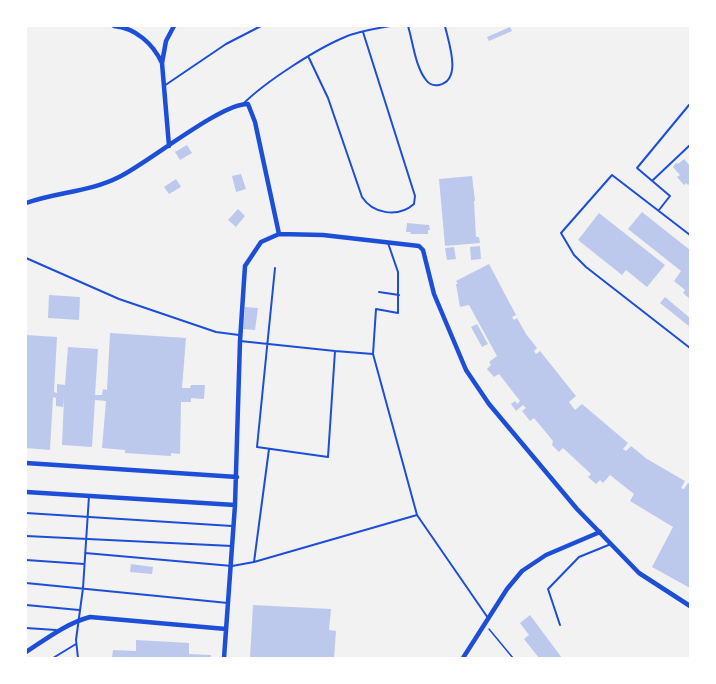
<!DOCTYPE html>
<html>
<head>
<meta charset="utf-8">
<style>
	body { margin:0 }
	#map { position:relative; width:716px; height:684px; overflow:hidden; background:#f2f2f2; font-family:Manrope,sans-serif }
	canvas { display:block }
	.frame { position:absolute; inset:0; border:27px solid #fff; pointer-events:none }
</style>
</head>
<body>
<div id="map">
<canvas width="716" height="684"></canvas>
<div class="frame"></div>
</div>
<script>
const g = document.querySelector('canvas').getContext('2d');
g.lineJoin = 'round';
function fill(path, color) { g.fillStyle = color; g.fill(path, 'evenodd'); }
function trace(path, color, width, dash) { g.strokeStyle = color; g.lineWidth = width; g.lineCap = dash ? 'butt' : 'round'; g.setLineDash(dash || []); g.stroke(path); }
const building = new Path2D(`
	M510,27L512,31L489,41L487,37Z
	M187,145L192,153L180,160L175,152Z
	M684,159L690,166V183L688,185L686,183L684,185L677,177L680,175L673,167L676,163L678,164Z
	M241,174L246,189L236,192L232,176Z
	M472,176L475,201H474L476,237H479L480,243L445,246L439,179Z
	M176,179L181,187L169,194L164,187Z
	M238,209L245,216L236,227L228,220Z
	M642,212L690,250V299L683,293L685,290L674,281L681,271L628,229Z
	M599,213L665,265L647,287L626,270L622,275L578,240Z
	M407,223L429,225L430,230H428V234H410L411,232H406Z
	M480,246L481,259L471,260L470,247Z
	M454,247L456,259L447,260L445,248Z
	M489,264L516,315L512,317L514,320L517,318L526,334L537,348L534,351L536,354L540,351L576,396L569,402L575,410L582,404L628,443L623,449L626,451L631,446L647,459L685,481L681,488L684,489L688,483L690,484V588L652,567L673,527L630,501L634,494L610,475L603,483L600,480L596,484L588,477L591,474L563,448L559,452L552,445L553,441L534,418L530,421L522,411L526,408L523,405L516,411L511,404L515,401L517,404L520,401L499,374L494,377L487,369L491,365L489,362L497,356L469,305L460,307L456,284H458L456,281Z
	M49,295L80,297L79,320L48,318Z
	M665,297L690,318V327L660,303Z
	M245,307L258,308L255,330L243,329Z
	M477,324L488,344L482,347L471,327Z
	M110,333L186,338L182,388H190L191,385H205L204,399L191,398V402H181L180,454L171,453V456L125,453V450L102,448L106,401L95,400L92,447L62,445L64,397L63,407L56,406V398L53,397L50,450L26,448V335L57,337L54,392L57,393V384L65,385L68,347L98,349L95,395H102L103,389L107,390Z
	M131,564L153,567L152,574L130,572Z
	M253,605L331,609L329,630L336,631L334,658H250Z
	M530,615L562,658H539L524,639L529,635L520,623Z
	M136,640L189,643V654L211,655V658H112L113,650L136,651Z`);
const path = new Path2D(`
	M489,629L513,658`);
const service = new Path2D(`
	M408,26C413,42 415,66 426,80C429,84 434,86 439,85C463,80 448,41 445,26
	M309,58L328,98L362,197C373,214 398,218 414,204L415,196L363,32
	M164,86L226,44L261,26
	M243,104C265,82 316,49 345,37C359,31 375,29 390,26
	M653,180L690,145
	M659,210L670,196L637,168L689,105
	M690,235L612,175L561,233L574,255L586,267L690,348
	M26,258L119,299L216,332L239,335
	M275,268L257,447L328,457L335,351L373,354L376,309L398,313V272L388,243
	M379,292L399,295
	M240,341L335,351
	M373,354L417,515L488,618
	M26,513L232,526
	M26,536L232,546
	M85,553L232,566L254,562L417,515
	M26,560L84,564
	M254,562L269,449
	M26,583L228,603
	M26,605L79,610
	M560,625L548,589L579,557L611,544
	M26,628L56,630
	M53,658L76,644
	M78,658L76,640L83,588L89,496`);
const minor = new Path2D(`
	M114,26C136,28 153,44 162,63L169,146
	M162,63L166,41L174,26
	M26,203C56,192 90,192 119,177C148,163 221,103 248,104L255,122L279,234
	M26,463L237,477
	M26,492L235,505
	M26,652C46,639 67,623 90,617L226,629
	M224,658L235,505L240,341L245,266L261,242L279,234L323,235L419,246L423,250L434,294L466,370L489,404L577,509L639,573L690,606
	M463,658L507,589L522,571L546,555L600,532`);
fill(building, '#bdc9ec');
trace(path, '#1d4ed8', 1.5);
trace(service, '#1d4ed8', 2);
trace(minor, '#1d4ed8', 4.5);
</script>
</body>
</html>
